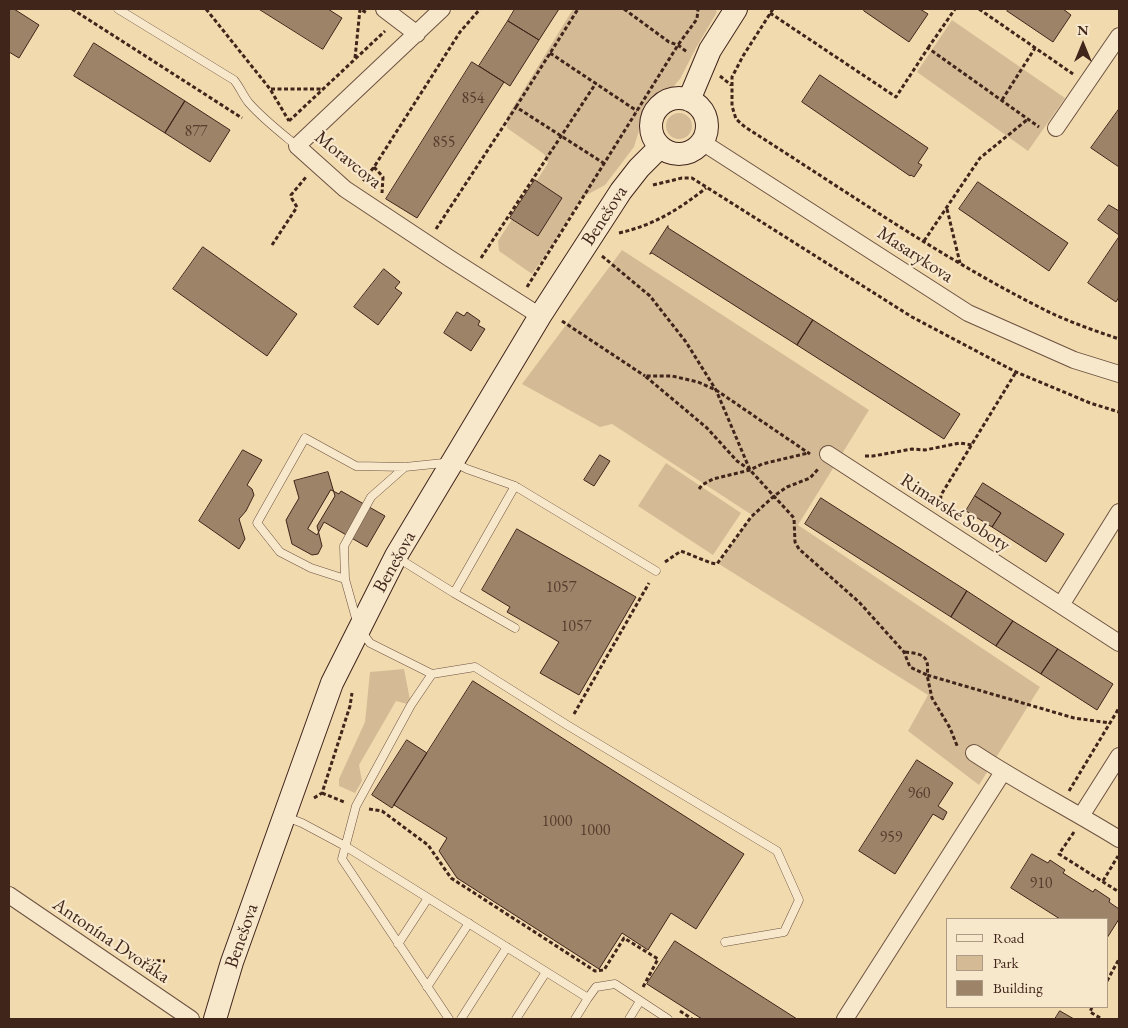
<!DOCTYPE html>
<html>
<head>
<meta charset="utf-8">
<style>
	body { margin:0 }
	#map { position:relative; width:1128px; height:1028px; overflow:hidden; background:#f2daaf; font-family:"EB Garamond",serif }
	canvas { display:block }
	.frame { position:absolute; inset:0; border:10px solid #40251b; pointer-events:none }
	.legend { position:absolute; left:946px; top:918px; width:162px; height:90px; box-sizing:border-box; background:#f7e7cb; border:1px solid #ae9985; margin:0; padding:6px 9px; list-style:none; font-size:15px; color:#40251b }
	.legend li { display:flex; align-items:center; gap:10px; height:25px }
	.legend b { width:25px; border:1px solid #ae9985 }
	.north { position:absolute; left:1058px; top:20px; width:50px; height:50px; -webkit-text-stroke:4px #f7e7cb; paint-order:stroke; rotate:0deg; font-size:14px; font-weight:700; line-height:20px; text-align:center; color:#40251b }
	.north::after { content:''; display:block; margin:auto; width:18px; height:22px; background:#40251b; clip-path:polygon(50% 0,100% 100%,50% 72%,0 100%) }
</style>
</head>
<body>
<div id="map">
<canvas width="1128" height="1028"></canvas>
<div class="frame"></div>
<ul class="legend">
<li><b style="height:6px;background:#f7e7cb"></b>Road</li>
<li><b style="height:14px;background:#d4bb96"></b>Park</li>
<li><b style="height:14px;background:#9d8368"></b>Building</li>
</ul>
<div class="north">N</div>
</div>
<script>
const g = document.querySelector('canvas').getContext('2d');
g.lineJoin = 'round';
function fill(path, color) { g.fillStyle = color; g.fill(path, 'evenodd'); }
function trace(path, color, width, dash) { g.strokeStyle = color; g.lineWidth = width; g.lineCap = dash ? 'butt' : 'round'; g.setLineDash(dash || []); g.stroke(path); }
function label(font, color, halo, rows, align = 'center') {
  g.font = font + ' "EB Garamond",serif'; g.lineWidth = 4.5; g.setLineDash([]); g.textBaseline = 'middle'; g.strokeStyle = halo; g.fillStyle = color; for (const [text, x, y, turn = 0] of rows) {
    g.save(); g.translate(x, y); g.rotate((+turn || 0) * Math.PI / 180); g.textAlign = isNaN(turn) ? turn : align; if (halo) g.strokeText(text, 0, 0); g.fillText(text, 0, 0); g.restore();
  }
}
const green = new Path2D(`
	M573,9H715L717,12L696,48L680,79L673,87L657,94L647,104L634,147L605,185L581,198L555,241L532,274L499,251L498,241L548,163L544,154L507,128V117Z
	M952,20L1065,98L1028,151L917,72Z
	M666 126a13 13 0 1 1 26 0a13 13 0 1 1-26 0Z
	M622,250L869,410L798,525L1040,687L979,785L908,731L928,695L719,564L752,515L612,424L600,427L522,384Z
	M666,463L741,513L713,555L638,506Z
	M404,669L411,705L396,701L359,765L362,781L355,793L339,786V779L365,722L370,672Z`);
const building = new Path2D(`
	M9,9H14L39,25L19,58L9,52Z
	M259,9H328L342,18L323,49Z
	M515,9H559L539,40L508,21Z
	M865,9H920L928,14L909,42L864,11Z
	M1009,9H1063L1071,15L1053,42L1007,11Z
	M508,21L539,40L510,86L479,66Z
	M94,43L185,101L165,133L74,76Z
	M472,62L504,82L417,218L386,199Z
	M820,75L928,148L918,163L922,165L914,177L911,175L910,176L802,102Z
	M185,101L230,130L210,162L165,133Z
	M1119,109V167L1091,148Z
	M535,180L562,198L538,236L510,218Z
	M978,182L1068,243L1049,271L959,209Z
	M1109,205L1119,211V235L1098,220Z
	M668,226V228L813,320L797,345L652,253L650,254Z
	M1119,237V297L1116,302L1088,283Z
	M203,247L297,314L267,356L173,289Z
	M384,269L400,282L395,288L402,293L378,325L354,307Z
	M457,312L464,316L467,312L480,321L478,325L485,329L471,351L444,333Z
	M813,320L960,414L944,439L797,345Z
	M243,450L262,460L247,485L252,489L254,495L246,511L239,519L245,539L239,549L199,521Z
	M600,455L610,461L594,486L584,480Z
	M328,472L335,496L317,526L322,546L318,554L312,555L292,544L286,520L299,498L294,481Z
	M983,483L1064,534L1046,562L992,527L1001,513L975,496Z
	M331,490L339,494L341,491L385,516L367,547L324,522L317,535L308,529Z
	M975,496L1001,513L992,527L966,511Z
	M821,498L967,591L951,617L805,524Z
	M517,529L636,597L579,695L540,673L559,642L507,612L510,607L482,590Z
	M967,591L1013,621L996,646L951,617Z
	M1013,621L1058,649L1041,674L996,646Z
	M1058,649L1113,684L1097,710L1041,674Z
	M473,681L744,854L696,929L671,913L648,950L622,933L599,969L457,878L439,851L447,838L394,805Z
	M407,740L427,753L392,808L372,795Z
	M917,760L953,783L938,806L947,812L943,820L933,814L895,874L859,851Z
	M1032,854L1048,863L1050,860L1065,870L1063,873L1093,892L1095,889L1110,899L1109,902L1119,909V919L1107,938V919H1060L1011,888Z
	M675,941L797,1019H702L647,984Z
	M1060,1011L1074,1019H1055Z`);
const path = new Path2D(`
	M72,9L242,118
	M206,9L270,89L289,121
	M624,9L669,42L678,45L687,52
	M773,9L743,56L732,77V106L736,119L745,127C843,189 938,256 1041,308C1066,321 1093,330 1119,339
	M979,9L1073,74
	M770,13L896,97L928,48L1039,127
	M928,48L955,9
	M550,53L637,111
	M355,58L360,9L367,13
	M720,76L731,85
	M271,89H322
	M1002,100L1035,48
	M516,107L578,9
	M289,121L385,31
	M374,167L383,177L382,193
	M363,181L374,167L460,32L480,9
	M653,185L682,178H692L912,317L1016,372L1090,403L1119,412
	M947,209L960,263
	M436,229L516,107L605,164
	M619,233C654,225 678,210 706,188
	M924,241L980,158L1028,119
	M272,245L297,207L292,199L291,195L306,177
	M602,256L650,296L686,342L716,390L750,470L794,518L795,542L799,549L859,602L904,652L910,667L927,675L932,698L950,728L958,748
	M481,258L596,83
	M527,287L678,45L697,19L698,9
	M562,321L645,376
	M865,456H873L912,449L925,450L960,443L972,445
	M750,470L737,461L707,428L645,376H672L698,382L716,390L810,454
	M699,489L702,485L713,479L750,470L762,464L808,453
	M940,506L941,495L1016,372
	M665,562L681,551L711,563L717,564L751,517L774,496L787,487L810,478L819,468
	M905,652C922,654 930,655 927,675L1074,718L1110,723
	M574,714L649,583
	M1069,791L1119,708
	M322,793L344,802
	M314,798L322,793L350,706L352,693
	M369,809L382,811L428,845L451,878L595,971L604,970L624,938L658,959L643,987
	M1074,832L1059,854L1119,892
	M1103,881L1118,856
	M137,960L165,961
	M1107,981L1119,959
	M1092,1007L1090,1012L1102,1019
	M680,1011L692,1019`);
const lane = new Path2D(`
	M118,9L234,80C240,87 243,96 249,103C263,119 280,132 297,146
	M398,558L454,593L515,628
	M345,579L344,546L371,497L405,467
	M454,593L515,486L656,571
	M357,622L345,579L311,568L280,552L257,523L305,438L356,466L405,467L453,462L467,469L515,486
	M362,632L370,643L432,674L411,705L356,806L342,859L449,1019
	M432,674L475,667L567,725L777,851L799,900L784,932L725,942
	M286,817L302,823L345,846L588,998L596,987L615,984L668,1019
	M398,944L428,898
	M427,987L469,923
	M461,1019L507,947
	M516,1019L546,972
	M575,1019L588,998
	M629,1019L640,1001`);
const street = new Path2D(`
	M384,9L417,34
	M442,9L297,146L345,189L449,258L540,316
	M1056,128L1119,36
	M702,142L968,313L1074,360L1119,374
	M828,454L1119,643
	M1061,605L1119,512
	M974,753C1021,784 1072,810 1119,839
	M1081,816L1119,756
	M9,895L191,1019
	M845,1019L1003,772`);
const secondary = new Path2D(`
	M651 126a28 28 0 1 1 56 0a28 28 0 1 1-56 0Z
	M689,100L710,50L736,9
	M215,1019L232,962L332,683L396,556L540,316L621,191L639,168L660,147`);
const numberNames = [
	["854",473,99],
	["877",196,132],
	["855",444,143],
	["1057",561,588],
	["1057",576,627],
	["960",919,794],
	["1000",557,822],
	["1000",595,831],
	["959",891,838],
	["910",1041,884]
];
const streetNames = [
	["Moravcova",348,160,39],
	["Benešova",605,216,-57],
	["Masarykova",915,255,33],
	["Rimavské Soboty",955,513,33],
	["Benešova",395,562,-61],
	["Benešova",242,936,-71],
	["Antonína Dvořáka",111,941,34]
];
fill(green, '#d4bb96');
fill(building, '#9d8368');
trace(building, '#40251b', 1);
trace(lane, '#6c5240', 9);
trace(street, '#6c5240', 18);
trace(secondary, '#40251b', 24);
trace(path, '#40251b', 3, [4, 2.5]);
trace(lane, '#f7e7cb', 8);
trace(street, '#f7e7cb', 16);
trace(secondary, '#f7e7cb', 22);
label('16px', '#573c2e', null, numberNames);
label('19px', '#40251b', '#f7e7cb', streetNames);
</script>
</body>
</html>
